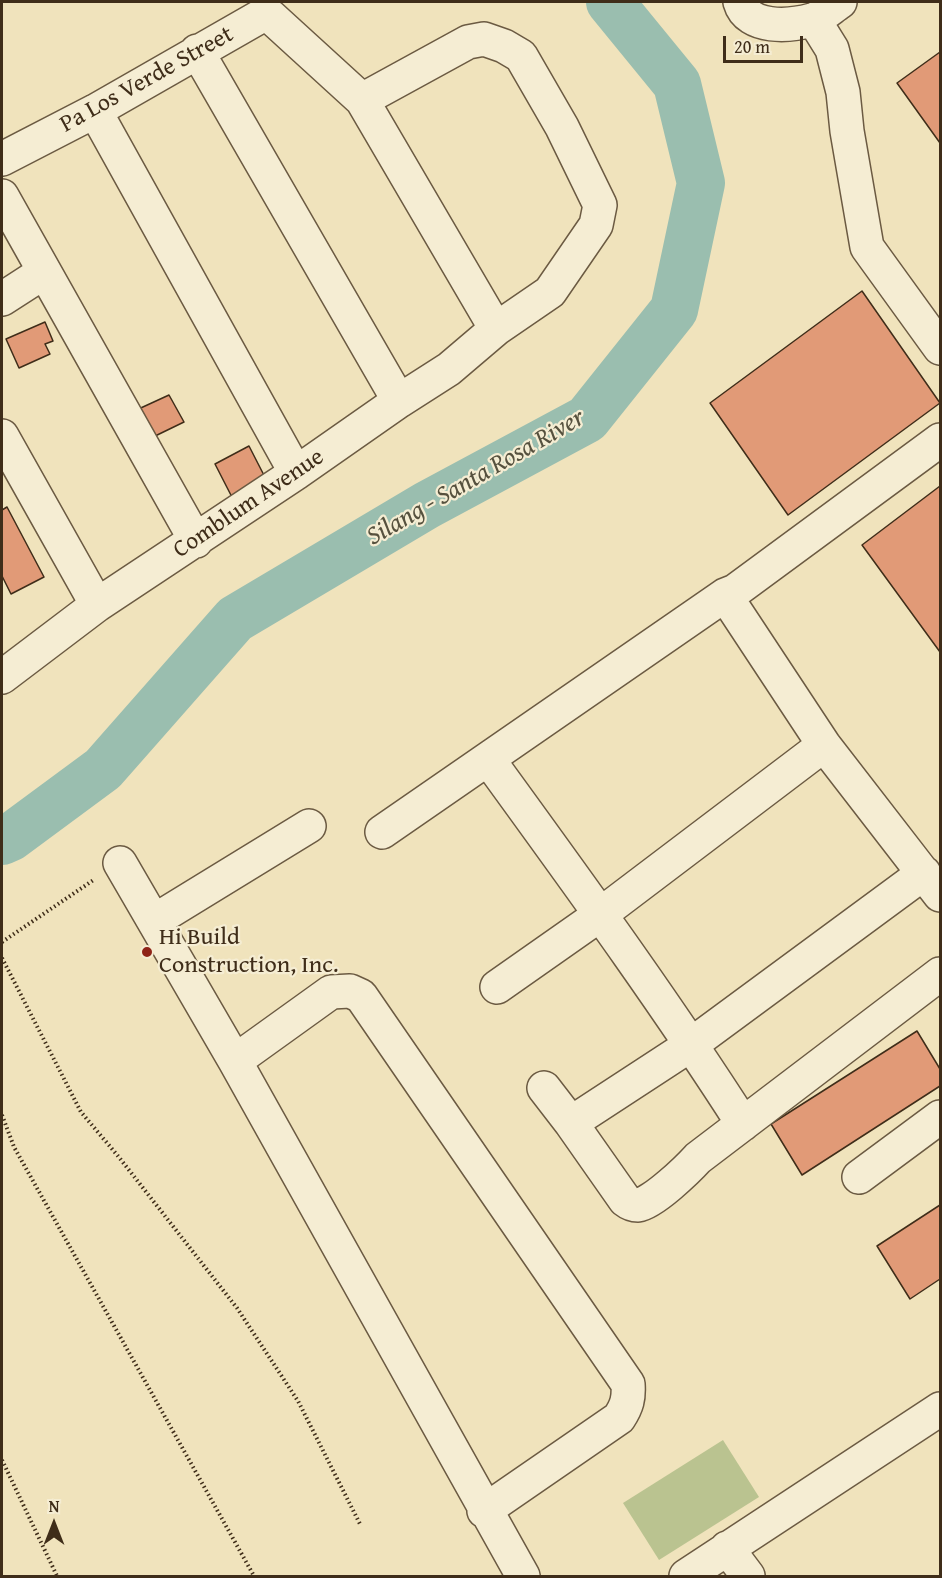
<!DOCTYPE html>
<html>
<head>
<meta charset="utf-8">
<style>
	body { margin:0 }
	#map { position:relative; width:942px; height:1578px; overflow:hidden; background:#f0e3bc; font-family:"Gentium Book Plus",serif }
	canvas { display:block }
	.frame { position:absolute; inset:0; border:3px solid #3f2d19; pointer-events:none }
	.north { position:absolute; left:24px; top:1494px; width:60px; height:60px; -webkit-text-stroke:4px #f5edd3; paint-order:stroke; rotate:0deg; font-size:16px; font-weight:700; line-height:24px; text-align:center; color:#3f2d19 }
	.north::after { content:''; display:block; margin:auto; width:21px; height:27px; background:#3f2d19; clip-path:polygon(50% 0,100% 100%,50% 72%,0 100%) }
	.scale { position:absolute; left:723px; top:36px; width:80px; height:27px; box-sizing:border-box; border:3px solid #3f2d19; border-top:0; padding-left:8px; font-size:18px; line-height:21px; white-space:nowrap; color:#3f2d19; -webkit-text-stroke:4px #f5edd3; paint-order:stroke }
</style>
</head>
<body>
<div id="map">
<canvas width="942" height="1578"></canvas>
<div class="frame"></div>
<div class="north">N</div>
<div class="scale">20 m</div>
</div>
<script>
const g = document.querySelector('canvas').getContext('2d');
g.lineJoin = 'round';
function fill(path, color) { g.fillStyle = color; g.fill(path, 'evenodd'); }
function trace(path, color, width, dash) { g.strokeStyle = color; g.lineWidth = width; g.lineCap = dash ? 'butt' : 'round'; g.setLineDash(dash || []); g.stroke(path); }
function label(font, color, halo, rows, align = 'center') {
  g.font = font + ' "Gentium Book Plus",serif'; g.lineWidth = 4.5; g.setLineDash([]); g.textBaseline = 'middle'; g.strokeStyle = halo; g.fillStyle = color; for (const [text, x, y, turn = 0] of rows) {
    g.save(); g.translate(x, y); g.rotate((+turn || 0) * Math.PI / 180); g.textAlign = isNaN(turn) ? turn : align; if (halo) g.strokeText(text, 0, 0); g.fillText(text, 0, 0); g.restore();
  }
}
const green = new Path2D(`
	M723,1440L759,1497L659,1560L623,1503Z`);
const river = new Path2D(`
	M2,841L11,837L103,769L235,619L427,505L587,419L674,310L701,183L677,84L610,2`);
const building = new Path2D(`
	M940,52V143L897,83Z
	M862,291L940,403L788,515L710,403Z
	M45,322L53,341L45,344L50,354L19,368L6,339Z
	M169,395L184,422L151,438L132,412Z
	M249,446L270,487L236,505L215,464Z
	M940,486V652L862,545Z
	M7,507L44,577L11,594L2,576V510Z
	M917,1031L940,1069V1086L802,1175L771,1124Z
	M940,1205V1279L910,1299L877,1246Z`);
const path = new Path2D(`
	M2,942L95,879
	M2,958L81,1112L118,1156L237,1308L298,1401L361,1526
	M2,1115L14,1147L254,1576
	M2,1460L57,1576`);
const minor = new Path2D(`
	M740,2C748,30 790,26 812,20C822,17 832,7 840,2
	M814,20L832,49L843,92L847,131L867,247L940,348
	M197,51L399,401
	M362,100L496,329
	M95,111L296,473
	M2,159L95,111L261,16H270L362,100L468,42L484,39L504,46L521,56L562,127L600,205L596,225L550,292L496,329L449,369L399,401L296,473L97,605L2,677
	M2,196L196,541
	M2,299L44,272
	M2,436L97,605
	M725,595L824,745L940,895
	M488,759C575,879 663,999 743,1124
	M382,832L725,595L735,591L940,440
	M120,863L235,1061L523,1576
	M154,921L309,826
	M497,987L601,914L824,745
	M235,1061L331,992L350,991L361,996L628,1384C629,1398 627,1406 619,1418L484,1511
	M544,1088L571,1123L625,1200C630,1204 633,1205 638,1205C653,1203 688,1169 698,1158L940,974
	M571,1123L692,1044L924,873
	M859,1177L940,1117
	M727,1548L748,1576
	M686,1576L940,1409`);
const markers = [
	[147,952,6,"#8f2418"]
];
const streetNames = [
	["Pa Los Verde Street",147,80,-29],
	["Comblum Avenue",249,504,-34]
];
const poiNames = [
	["Hi Build",159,938],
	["Construction, Inc.",159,966]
];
const waterNames = [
	["Silang - Santa Rosa River",476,478,-30]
];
fill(green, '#bac390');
trace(river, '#9abeaf', 48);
fill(building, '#e19a77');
trace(building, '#3f2d19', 1.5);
trace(minor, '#6b5a42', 36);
trace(path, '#3f2d19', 4, [1.5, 3]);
trace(minor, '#f5edd3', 33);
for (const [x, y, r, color] of markers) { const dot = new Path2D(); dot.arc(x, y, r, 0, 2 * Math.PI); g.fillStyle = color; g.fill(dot); trace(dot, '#f5edd3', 2); }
label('24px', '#3f2d19', '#f5edd3', streetNames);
label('24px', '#3f2d19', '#f5edd3', poiNames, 'left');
label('italic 26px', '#56513e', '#f5edd3', waterNames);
</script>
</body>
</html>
